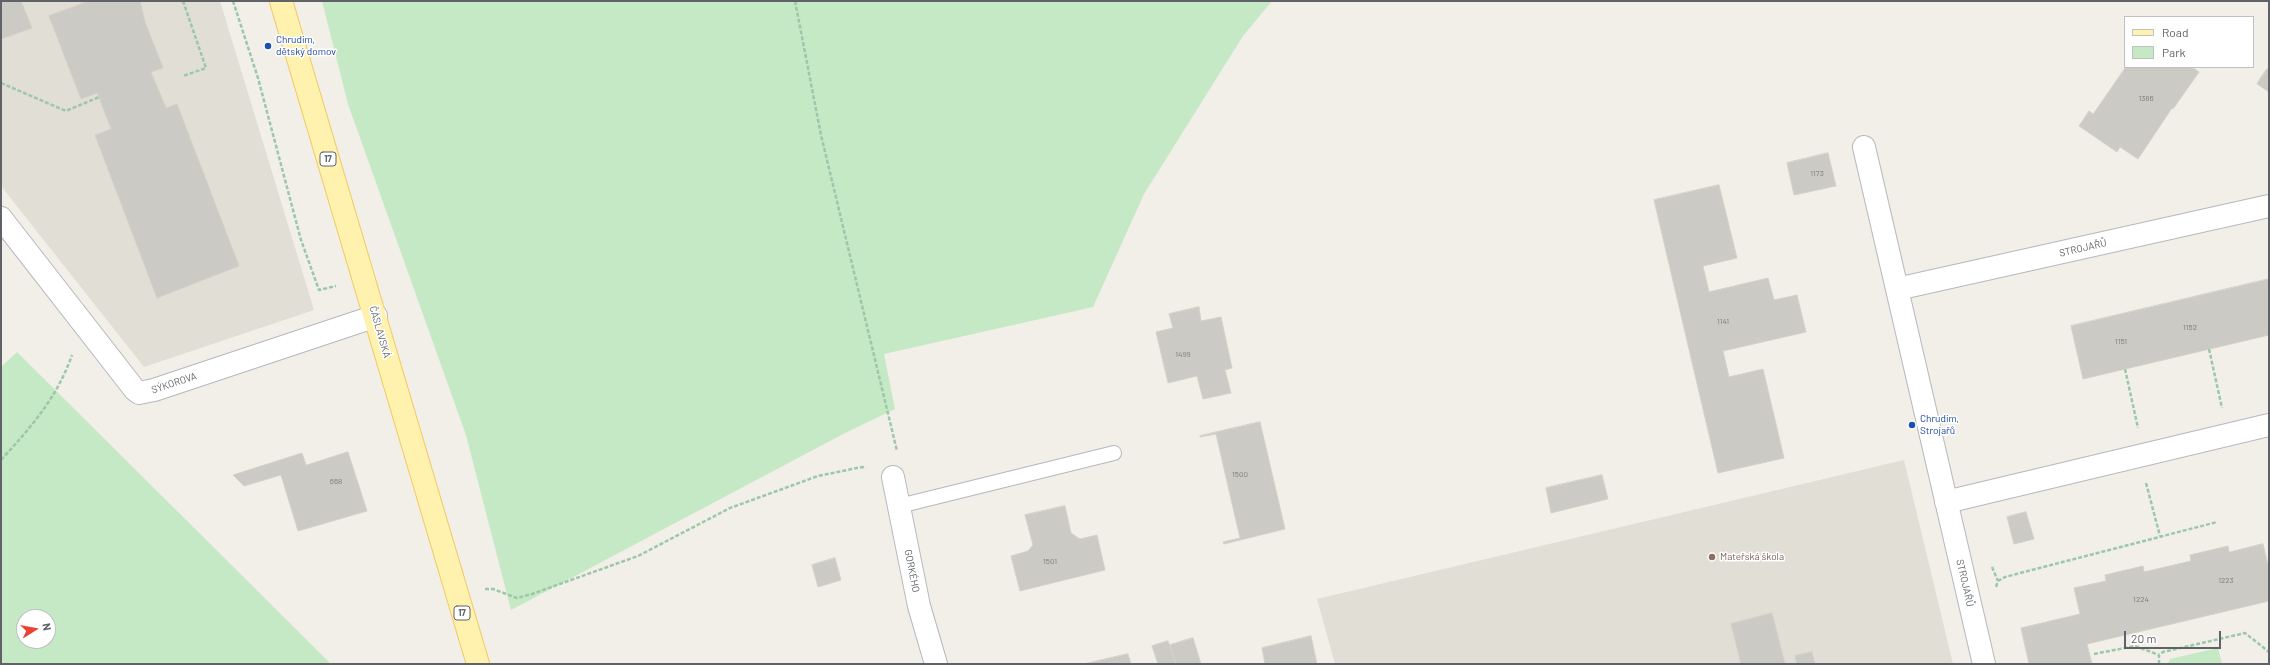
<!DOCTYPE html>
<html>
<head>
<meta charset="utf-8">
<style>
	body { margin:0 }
	#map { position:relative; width:2270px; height:665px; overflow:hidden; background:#f1efe8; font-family:Barlow,sans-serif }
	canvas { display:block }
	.frame { position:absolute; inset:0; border:2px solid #5f6368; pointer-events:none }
	.legend { position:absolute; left:2124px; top:16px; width:130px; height:52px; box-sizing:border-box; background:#fff; border:1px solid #bfc1c3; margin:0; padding:5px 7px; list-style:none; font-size:12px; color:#5f6368 }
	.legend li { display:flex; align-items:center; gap:8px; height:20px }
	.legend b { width:20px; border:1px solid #bfc1c3 }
	.north { position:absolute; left:16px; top:609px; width:40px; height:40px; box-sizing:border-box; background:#fff; border:1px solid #bfc1c3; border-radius:50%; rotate:79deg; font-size:11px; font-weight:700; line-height:16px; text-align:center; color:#5f6368 }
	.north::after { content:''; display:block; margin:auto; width:14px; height:18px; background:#ea4335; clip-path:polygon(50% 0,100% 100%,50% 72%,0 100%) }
	.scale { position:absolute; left:2124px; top:631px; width:97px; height:18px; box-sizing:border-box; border:2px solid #5f6368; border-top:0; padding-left:5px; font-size:12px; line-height:14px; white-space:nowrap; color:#5f6368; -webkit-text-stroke:3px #fff; paint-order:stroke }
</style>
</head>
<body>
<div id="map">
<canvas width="2270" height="665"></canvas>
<div class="frame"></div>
<ul class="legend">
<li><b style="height:5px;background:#fff2af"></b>Road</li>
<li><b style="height:11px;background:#c5e8c5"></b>Park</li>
</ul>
<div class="north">N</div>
<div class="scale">20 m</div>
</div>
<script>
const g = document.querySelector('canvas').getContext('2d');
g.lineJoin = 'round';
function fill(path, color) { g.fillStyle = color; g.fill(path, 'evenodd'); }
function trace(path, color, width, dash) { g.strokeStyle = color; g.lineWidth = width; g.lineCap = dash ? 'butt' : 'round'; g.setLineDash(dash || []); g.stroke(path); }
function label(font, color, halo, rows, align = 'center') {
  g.font = font + ' Barlow,sans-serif'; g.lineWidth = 3; g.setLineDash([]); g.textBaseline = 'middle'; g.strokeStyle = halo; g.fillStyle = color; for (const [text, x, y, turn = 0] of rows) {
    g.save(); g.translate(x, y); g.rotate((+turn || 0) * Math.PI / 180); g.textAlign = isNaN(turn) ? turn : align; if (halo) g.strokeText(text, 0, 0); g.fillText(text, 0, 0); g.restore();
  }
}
const education = new Path2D(`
	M1,1H220L314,310L144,367L1,186Z
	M1904,460L1953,664H1335L1317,599Z`);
const green = new Path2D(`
	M322,1H1272L1243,36L1144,194L1093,307L884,354L895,409L845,433L511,610L466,435L348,104Z
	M17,352L331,664H1V367ZM24,617H48V641H24Z
	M2218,648L2222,664H2168L2170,659Z`);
const building = new Path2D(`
	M1,1H21L32,28L1,39Z
	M89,1H140L145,22L163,68L151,72L166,108L177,104L239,266L157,298L95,135L111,129L99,97L97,93L81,99L49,16Z
	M2126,67H2192L2199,72L2173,109L2172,108L2138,159L2120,147L2117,152L2079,126L2089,111L2093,114Z
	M2267,69L2269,70V92L2257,84Z
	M1828,153L1836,186L1794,195L1787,163Z
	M1719,185L1737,258L1703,266L1709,292L1768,278L1774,300L1797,295L1806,332L1723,351L1729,377L1763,369L1784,458L1718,473L1654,200Z
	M2269,279V335L2083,379L2071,326Z
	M1199,307L1201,321L1221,317L1232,368L1225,370L1231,393L1203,399L1197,376L1168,383L1156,332L1173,328L1169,314Z
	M1260,422L1285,529L1224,544L1223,542L1240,538L1216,434L1200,437V436Z
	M348,452L367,511L298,531L281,475L244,486L233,475L302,453L306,465Z
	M1602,475L1608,499L1551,513L1546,488Z
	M1065,506L1071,533L1080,539L1097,535L1105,570L1020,591L1011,556L1028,551L1033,545L1025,515Z
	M2026,512L2034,539L2014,544L2007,517Z
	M2263,544L2269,570V601L2087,644L2092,664H2029L2021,628L2080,614L2074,588L2106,581L2105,575L2143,566L2144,572L2191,561L2190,555L2228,546L2229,552Z
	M835,558L841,580L818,587L812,565Z
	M1772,613L1785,664H1741L1731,624Z
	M1311,636L1317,664H1265L1262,648Z
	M1193,638L1201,664H1176L1170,645Z
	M1168,641L1176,664H1158L1152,646Z
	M1812,652L1815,664H1797L1795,656Z
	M1128,654L1131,664H1084Z`);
const path = new Path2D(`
	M183,1L206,68L183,76
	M233,1L258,78L301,240L319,290L336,286
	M795,1L821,135L897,451
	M1,83L66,111L99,97
	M2209,349L2222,408
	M2125,369L2138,428
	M1,460C31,427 57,398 72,355
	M2146,483L2160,536
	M1992,567L1998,581
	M1996,587L1998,581L2005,577L2217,522
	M485,589H493L517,598L532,594L638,556L730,508L818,476L862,467L866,468
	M2094,654L2135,646L2159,655
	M2159,664V655L2163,652L2245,633L2269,652`);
const service = new Path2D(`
	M899,506L1114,453`);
const minor = new Path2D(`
	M1864,147L1984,664
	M1,218L135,390L139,393L154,390L376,316
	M1897,289L2269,206
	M893,477L919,606L936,664
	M1946,502L2269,425`);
const primary = new Path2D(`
	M281,1L478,664`);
const markers = [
	[268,46,4,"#1a4fb4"],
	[1912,425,4,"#1a4fb4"],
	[1712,557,4,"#8d6e63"]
];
const numberNames = [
	["1386",2146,98],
	["1173",1817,173],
	["1141",1723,321],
	["1152",2190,327],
	["1151",2121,341],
	["1499",1183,354],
	["1500",1240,474],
	["668",336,481],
	["1501",1050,561],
	["1223",2226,580],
	["1224",2141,599]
];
const shields = [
	[328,159,16],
	[462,613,16]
];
const shieldNames = [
	["17",328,159],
	["17",462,613]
];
const transitNames = [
	["Chrudim,",276,40],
	["dětský domov",276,52],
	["Chrudim,",1920,419],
	["Strojařů",1920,431]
];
const streetNames = [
	["STROJAŘŮ",2083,248,-13],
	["ČÁSLAVSKÁ",380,332,74],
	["SÝKOROVA",174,383,-18],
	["GORKÉHO",912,571,79],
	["STROJAŘŮ",1965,583,77]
];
const educationNames = [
	["Mateřská škola",1720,557]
];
fill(education, '#e1ded6');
fill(green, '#c5e8c5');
fill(building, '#cccac5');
trace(building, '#d6d1c6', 1);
trace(service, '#b5b8bc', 16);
trace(minor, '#b5b8bc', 24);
trace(primary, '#f2c960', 24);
trace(path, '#9cc7a9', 2.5, [4, 2]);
trace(service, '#fff', 14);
trace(minor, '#fff', 22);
trace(primary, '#fff2af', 22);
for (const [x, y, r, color] of markers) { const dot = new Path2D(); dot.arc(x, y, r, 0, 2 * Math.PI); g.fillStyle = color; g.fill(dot); trace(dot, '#fff', 1.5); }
label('8px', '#7a7d7f', null, numberNames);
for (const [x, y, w] of shields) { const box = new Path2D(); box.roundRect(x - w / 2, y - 7, w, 14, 3); g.fillStyle = '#fff'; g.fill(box); trace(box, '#5f6368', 1); }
label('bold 9px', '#5f6368', null, shieldNames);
label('10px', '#164399', '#fff', transitNames, 'left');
label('10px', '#5f6368', '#fff', streetNames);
label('10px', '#785e54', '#fff', educationNames, 'left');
</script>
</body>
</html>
